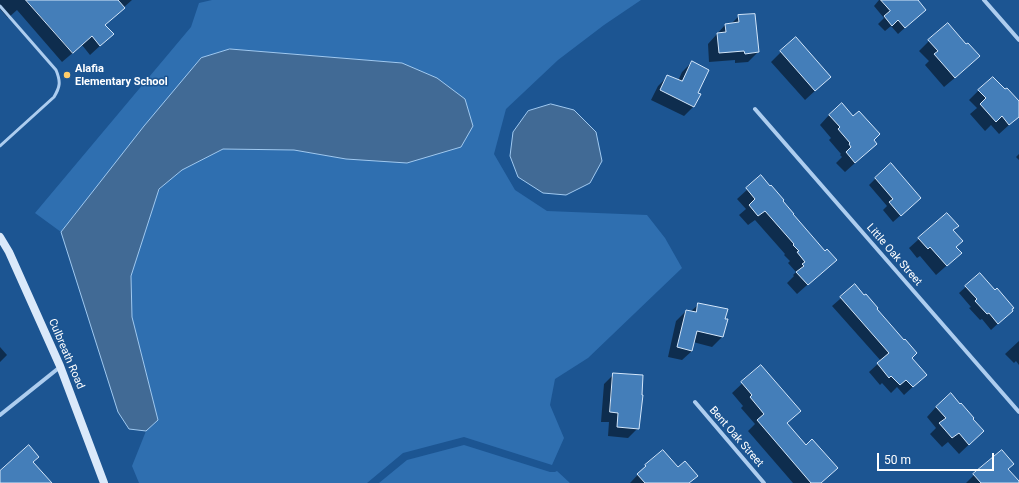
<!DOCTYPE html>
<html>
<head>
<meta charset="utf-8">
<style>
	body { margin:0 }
	#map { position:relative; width:1019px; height:483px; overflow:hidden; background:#1c5592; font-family:Roboto,sans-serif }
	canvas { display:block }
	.scale { position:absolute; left:877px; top:453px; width:117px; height:18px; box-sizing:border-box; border:2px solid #fff; border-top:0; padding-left:5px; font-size:12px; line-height:14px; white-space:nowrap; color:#fff; -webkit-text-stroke:3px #1c5592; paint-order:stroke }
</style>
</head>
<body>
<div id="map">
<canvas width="1019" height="483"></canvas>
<div class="scale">50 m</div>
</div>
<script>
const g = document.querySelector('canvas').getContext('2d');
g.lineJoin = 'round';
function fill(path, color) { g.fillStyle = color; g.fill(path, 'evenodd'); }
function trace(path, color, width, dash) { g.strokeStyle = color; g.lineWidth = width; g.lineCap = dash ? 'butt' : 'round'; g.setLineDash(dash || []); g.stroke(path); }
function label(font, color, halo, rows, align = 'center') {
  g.font = font + ' Roboto,sans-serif'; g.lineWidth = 3; g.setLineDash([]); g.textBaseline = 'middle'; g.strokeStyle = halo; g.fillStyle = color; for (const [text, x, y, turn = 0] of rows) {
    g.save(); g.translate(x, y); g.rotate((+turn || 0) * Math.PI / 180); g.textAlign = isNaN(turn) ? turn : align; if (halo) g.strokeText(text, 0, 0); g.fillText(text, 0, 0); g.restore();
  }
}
const green = new Path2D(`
	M212,0H641L604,25L558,60L506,109L494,154L515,190L547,211L647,215L665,238L682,268L588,358L555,379L550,405L564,438L552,465L464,437L403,453L367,483H139L132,466L146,431L158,420L132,317L131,275L157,194L162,186L182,170L223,149L294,150L346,159L402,63L230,49L201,58L61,232L35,213L191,27L199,3Z
	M464,445L550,472H555L557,471L570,483H379L407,460Z`);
const water = new Path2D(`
	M230,49L402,63L437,78L465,99L473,126L461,147L407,163L346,159L294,150L223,149L182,170L159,189L131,276L132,317L158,420L146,431L129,429L118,412L61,232L144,126L201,58Z
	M551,104L574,110L596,132L602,161L590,183L566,195L543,193L518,177L510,156L513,132L528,111Z`);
const shadow = new Path2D(`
	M0,0H132L104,25L112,34L102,44L90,55L82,45L62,62L17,10L8,18L0,9Z
	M879,0H916L918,16L898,34L891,26L885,31L878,24L884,18L874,6Z
	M739,16L758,52L748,62L735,63V60L709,62L708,44L725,25L731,24Z
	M929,41L969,66L944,87L925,65L929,61L919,51Z
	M781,52L830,77L805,100L771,62Z
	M692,62L697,93L694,106L684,116L651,100L658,86L668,76L678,81L682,72Z
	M979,90L1019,107V116L999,134L991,125L985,131L970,114L977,108L969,100Z
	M829,115L873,140L876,144L845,172L836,163L842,157L840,155L841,154L829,140L831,138L820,125Z
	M1019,154V160L1016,157Z
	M761,177L781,201L825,269L797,294L787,283L794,276L793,275L796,272L788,263L790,261L784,255L785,254L755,220L748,225L739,215L746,209L737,199Z
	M876,178L913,204L893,222L883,210L887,206L869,185Z
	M952,230L955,247L961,253L936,275L920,256L917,258L909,248L919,239Z
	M980,274L1005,317L991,330L982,319L980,320L969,308L971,307L959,293Z
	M855,286L876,309L911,358L917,383L904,395L897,387L891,393L882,383L880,385L869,372L881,361L832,306Z
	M699,304L724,320H726L722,337L712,347L693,342L692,351L682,360L668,357L676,321L686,311L690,312Z
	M1019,341V365L1016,361L1014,363L1005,354Z
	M0,347L7,355L0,362Z
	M761,366L786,424L806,447L837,468L821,483H793L748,431L755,424L741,408L743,406L732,393Z
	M614,374L638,428L628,438L608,436L609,422H601L604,384Z
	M936,407L972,419L983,431L959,454L948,442L942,447L930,434L936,428L927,417Z
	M663,451L689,483H630L646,466Z
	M1007,469L1019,483H966L974,475Z`);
const building = new Path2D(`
	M26,0H118L125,8L105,25L114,34L100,46L92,36L73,53Z
	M881,0H918L926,10L905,28L898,20L892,26L884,16L890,11Z
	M755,14L759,52L745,54L744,51L719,53L717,33L726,32L725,24L739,22L738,15Z
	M948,23L966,44L968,43L980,56L955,78L934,54L938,51L928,40Z
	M796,37L831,77L815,91L780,51Z
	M692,61L709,70L698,93L701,94L694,107L660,90L667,75L682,81Z
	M993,77L1005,89L1007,88L1019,101V117L1009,125L1002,116L996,122L980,104L986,98L978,90Z
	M842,103L853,116L859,111L880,134L874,140L877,144L855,163L846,152L851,147L849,144L850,143L838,129L840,127L829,115Z
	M891,163L921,198L901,216L889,202L893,199L875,178Z
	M761,175L770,186L771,185L784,200L783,201L794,214H793L825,251L827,249L837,260L808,285L796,272L804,266L802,264L805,262L797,252L799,251L793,245L794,244L765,211L758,216L749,205L755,199L746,188Z
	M947,213L959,226L953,230L963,241L956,247L962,253L947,266L930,247L928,249L918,238Z
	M980,273L995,290L997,288L1014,308L1012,309L1013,311L998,324L989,313L987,314L975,301L977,299L965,286Z
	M855,284L864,295L866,294L878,308L877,309L904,340L905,339L917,353L912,358L927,375L913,387L906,380L900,385L891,376L889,378L877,363L889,353L840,297Z
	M698,303L728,309L725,319H728L723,337L697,331L692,351L677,347L686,310L696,312Z
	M761,365L801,411L787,423L806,445L812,439L838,468L821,483H811L757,420L764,414L750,397L752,395L741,382Z
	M613,373L643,375L642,395H643L639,429L617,427L618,413L610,412Z
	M951,393L960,404L961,403L974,418L973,419L984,431L969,445L959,433L952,438L939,423L946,418L936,407Z
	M29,445L39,457L33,462L52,483H0V471Z
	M663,450L678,467L685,461L698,476L689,483H645L637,474L646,466L645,465Z
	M1002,450L1014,464L1008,469L1019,481V483H981L973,474Z`);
const lane = new Path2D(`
	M0,6L56,70C61,82 60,87 54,97L0,146`);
const street = new Path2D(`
	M984,0L1019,40
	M755,109L1019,412
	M695,402L764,483
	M0,415L60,367`);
const secondary = new Path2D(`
	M0,237L9,252L60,366L104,483`);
const markers = [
	[67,75,4,"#ffcd6a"]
];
const poiNames = [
	["Alafia",75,69],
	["Elementary School",75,82]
];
const streetNames = [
	["Little Oak Street",894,255,49],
	["Culbreath Road",66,354,67],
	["Bent Oak Street",736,437,49]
];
fill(green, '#2f6fb0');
fill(water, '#416a95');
trace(water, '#a0c9f0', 1);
fill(shadow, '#0007');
fill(building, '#447eb9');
trace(building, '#d3e6fa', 1);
trace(lane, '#adcdef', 3);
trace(street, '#adcdef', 4);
trace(secondary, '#dae9fa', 8);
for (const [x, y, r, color] of markers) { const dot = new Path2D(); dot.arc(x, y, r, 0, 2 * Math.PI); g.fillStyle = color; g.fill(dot); trace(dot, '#1c5592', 1.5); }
label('bold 11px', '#fff', '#1c5592', poiNames, 'left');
label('11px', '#fff', '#1c5592', streetNames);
</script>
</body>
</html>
